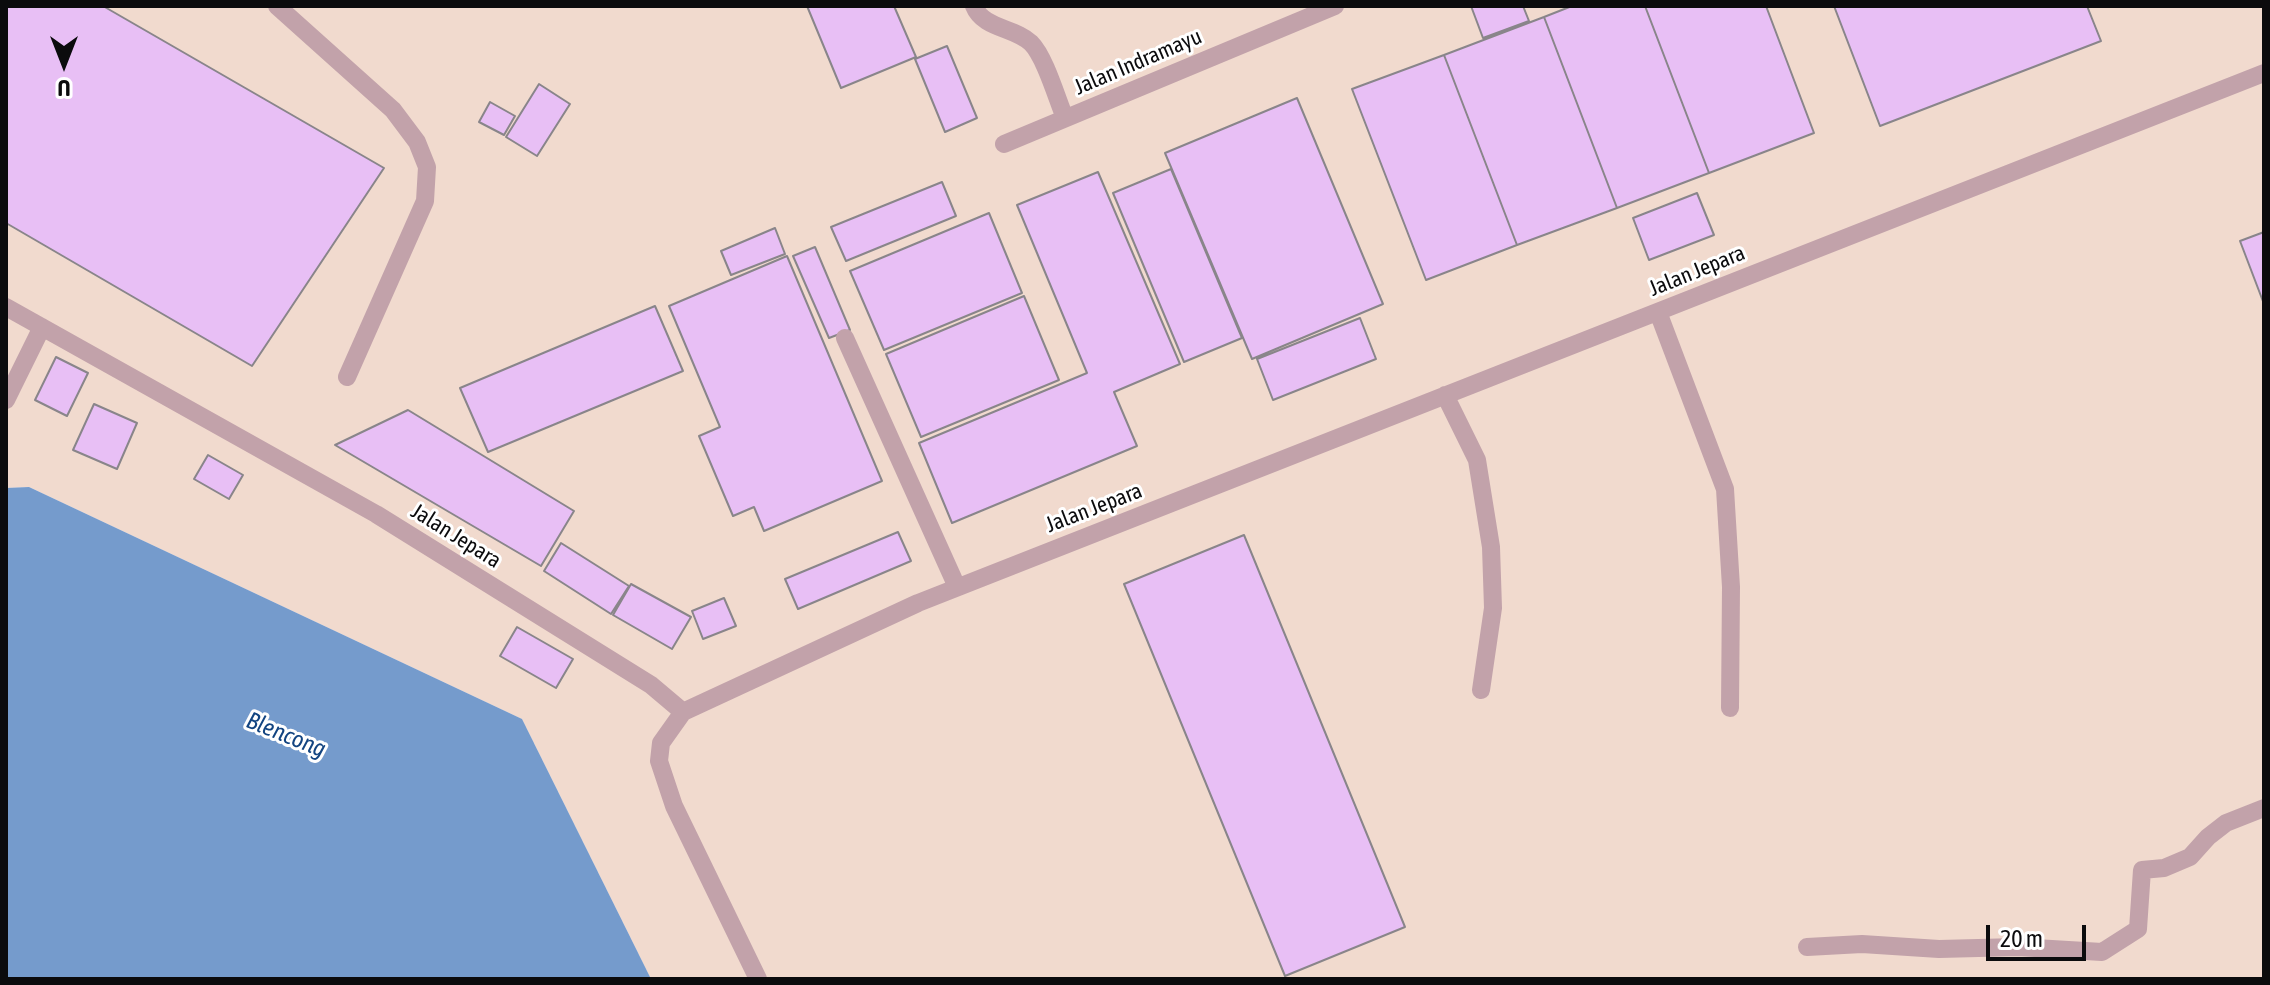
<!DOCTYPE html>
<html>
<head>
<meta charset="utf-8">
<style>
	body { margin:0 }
	#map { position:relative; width:2270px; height:985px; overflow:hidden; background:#e9e8f0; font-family:"Asap Condensed",sans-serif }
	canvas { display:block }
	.frame { position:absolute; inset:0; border:8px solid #0b0b0d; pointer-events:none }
	.north { position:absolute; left:24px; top:24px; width:80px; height:80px; -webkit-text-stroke:6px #fff; paint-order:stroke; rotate:180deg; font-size:22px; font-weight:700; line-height:32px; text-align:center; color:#0b0b0d }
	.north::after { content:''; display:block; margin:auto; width:28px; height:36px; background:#0b0b0d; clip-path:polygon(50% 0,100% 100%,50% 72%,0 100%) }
	.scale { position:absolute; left:1986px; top:925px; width:100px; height:36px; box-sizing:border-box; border:4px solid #0b0b0d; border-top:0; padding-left:10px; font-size:24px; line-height:28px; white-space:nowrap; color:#0b0b0d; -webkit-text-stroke:6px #fff; paint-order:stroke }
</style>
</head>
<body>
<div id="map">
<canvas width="2270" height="985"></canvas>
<div class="frame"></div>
<div class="north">U</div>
<div class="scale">20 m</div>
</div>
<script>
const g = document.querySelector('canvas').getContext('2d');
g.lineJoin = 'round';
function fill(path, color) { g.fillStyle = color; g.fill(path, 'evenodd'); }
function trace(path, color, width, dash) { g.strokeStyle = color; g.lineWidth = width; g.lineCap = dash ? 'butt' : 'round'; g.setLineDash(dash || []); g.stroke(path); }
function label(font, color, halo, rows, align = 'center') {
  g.font = font + ' "Asap Condensed",sans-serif'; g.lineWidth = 6; g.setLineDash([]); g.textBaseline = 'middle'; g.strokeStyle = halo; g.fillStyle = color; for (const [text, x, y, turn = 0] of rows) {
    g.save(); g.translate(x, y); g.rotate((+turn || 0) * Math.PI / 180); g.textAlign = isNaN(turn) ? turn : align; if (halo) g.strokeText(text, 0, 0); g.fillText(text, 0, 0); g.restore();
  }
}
const industrial = new Path2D(`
	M6,6H2264V979H651L522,719L29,487L6,488Z`);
const water = new Path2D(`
	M29,487L522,719L651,979H6V488Z`);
const building = new Path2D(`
	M6,6H103L384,168L252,366L6,223Z
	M807,6H894L916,57L841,88Z
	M1471,6H1523L1529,21L1483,38Z
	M1572,6H1645L1709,173L1617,208L1544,17Z
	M1645,6H1766L1814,133L1709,173Z
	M1834,6H2087L2101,41L1880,126Z
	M1544,17L1617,208L1517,245L1444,55Z
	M947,46L977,118L945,132L915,59Z
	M1444,55L1517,245L1426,280L1352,89Z
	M539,84L570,104L537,156L506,137Z
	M1297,98L1383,304L1252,359L1165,153Z
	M490,102L515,116L504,135L479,122Z
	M1171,169L1242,338L1184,362L1113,193Z
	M1098,172L1180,364L1114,392L1137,446L952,523L919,443L1087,373L1017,205Z
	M942,182L956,216L846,261L831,227Z
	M1697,193L1714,235L1649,260L1633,218Z
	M989,213L1022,293L884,350L850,271Z
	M775,228L785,254L731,275L721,251Z
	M2264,232V304L2240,241Z
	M815,247L850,330L829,338L793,256Z
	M787,256L882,481L764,531L754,507L733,516L699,436L720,427L669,306Z
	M1024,296L1059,380L921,437L886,354Z
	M655,306L683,371L488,452L460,388Z
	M1360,318L1376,359L1273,400L1257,359Z
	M56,357L88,373L67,416L35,400Z
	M94,404L137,423L117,469L73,450Z
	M408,410L574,511L541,566L335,445Z
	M208,455L243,475L229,499L194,479Z
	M898,532L911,561L798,609L785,579Z
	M1244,535L1405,927L1285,976L1124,584Z
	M561,543L629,586L611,614L544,571Z
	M631,584L691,617L672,649L613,615Z
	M724,598L736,626L703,639L692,611Z
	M517,627L573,659L556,688L500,656Z`);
const service = new Path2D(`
	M277,6L393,110L417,142L427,167L425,201L347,377
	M974,6C983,29 1014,27 1031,43C1045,57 1057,99 1065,118
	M1004,144L1335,6
	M6,307L376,514L651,685L683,712L918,603L2264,73
	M1658,312L1725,489L1731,587L1730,708
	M845,338L957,587
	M1445,395L1477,460L1491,547L1493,608L1481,690
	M6,400L42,327
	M683,712L661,743L659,761L674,806L758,979
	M1807,947L1862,944L1939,949L2018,947L2102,952L2138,929L2142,870L2164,868L2190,857L2208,837L2226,823L2264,808`);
const streetNames = [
	["Jalan Indramayu",1138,62,-23],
	["Jalan Jepara",1697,271,-22],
	["Jalan Jepara",1094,508,-21],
	["Jalan Jepara",456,536,32]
];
const waterNames = [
	["Blencong",286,735,22]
];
fill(industrial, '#f1dace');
fill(water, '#759bcc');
fill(building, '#e8bff5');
trace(building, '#89858a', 2);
trace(service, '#c2a2aa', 18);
label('22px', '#0b0b0d', '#fff', streetNames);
label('italic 24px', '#124481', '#fff', waterNames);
</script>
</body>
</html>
